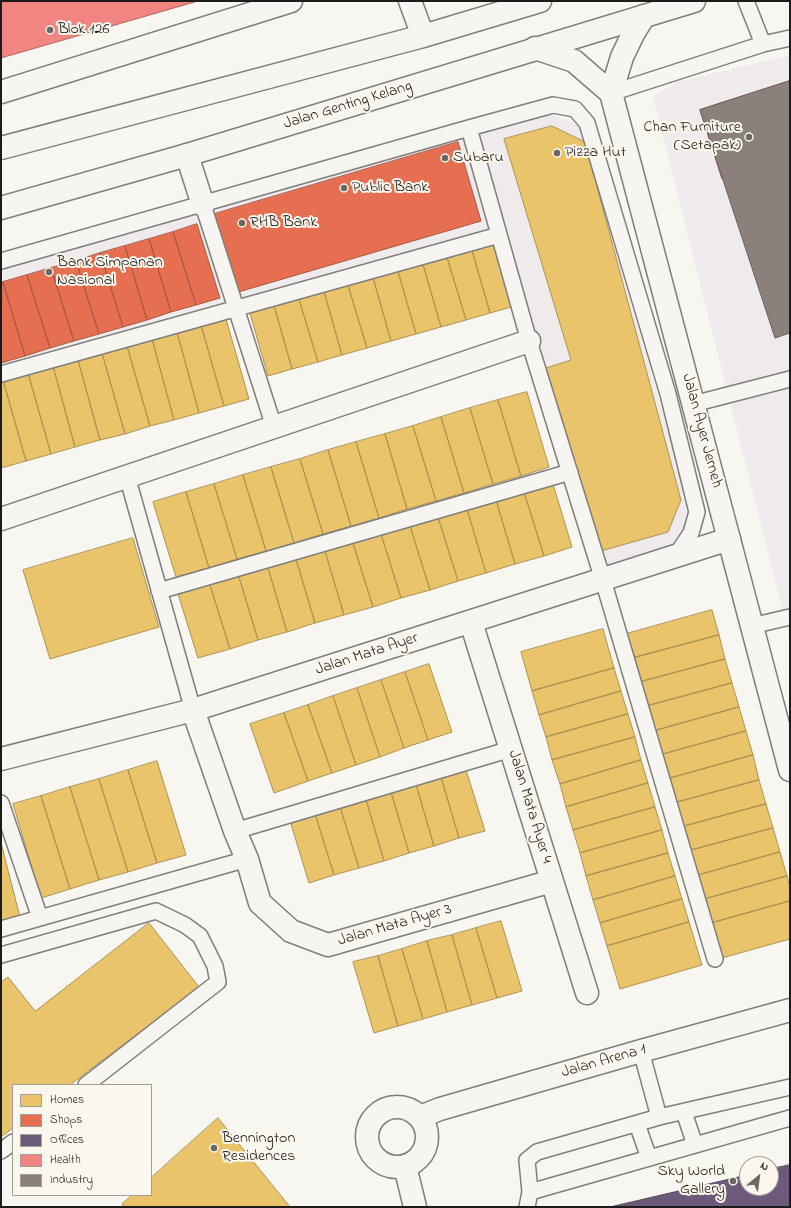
<!DOCTYPE html>
<html>
<head>
<meta charset="utf-8">
<style>
	body { margin:0 }
	#map { position:relative; width:791px; height:1208px; overflow:hidden; background:#f8f6f0; font-family:"Indie Flower",sans-serif }
	canvas { display:block }
	.frame { position:absolute; inset:0; border:2px solid #1c1c1c; pointer-events:none }
	.legend { position:absolute; left:12px; top:1084px; width:140px; height:112px; box-sizing:border-box; background:#fbf7ec; border:1px solid #a29f99; margin:0; padding:5px 7px; list-style:none; font-size:12px; color:#1c1c1c }
	.legend li { display:flex; align-items:center; gap:8px; height:20px }
	.legend b { width:20px; border:1px solid #a29f99 }
	.north { position:absolute; left:739px; top:1156px; width:40px; height:40px; box-sizing:border-box; background:#fbf7ec; border:1px solid #a29f99; border-radius:50%; rotate:29deg; font-size:11px; font-weight:700; line-height:16px; text-align:center; color:#1c1c1c }
	.north::after { content:''; display:block; margin:auto; width:14px; height:18px; background:#696866; clip-path:polygon(50% 0,100% 100%,50% 72%,0 100%) }
</style>
</head>
<body>
<div id="map">
<canvas width="791" height="1208"></canvas>
<div class="frame"></div>
<ul class="legend">
<li><b style="height:11px;background:#e9c46a"></b>Homes</li>
<li><b style="height:11px;background:#e76f51"></b>Shops</li>
<li><b style="height:11px;background:#6d597a"></b>Offices</li>
<li><b style="height:11px;background:#f28482"></b>Health</li>
<li><b style="height:11px;background:#8a817c"></b>Industry</li>
</ul>
<div class="north">N</div>
</div>
<script>
const g = document.querySelector('canvas').getContext('2d');
g.lineJoin = 'round';
function fill(path, color) { g.fillStyle = color; g.fill(path, 'evenodd'); }
function trace(path, color, width, dash) { g.strokeStyle = color; g.lineWidth = width; g.lineCap = dash ? 'butt' : 'round'; g.setLineDash(dash || []); g.stroke(path); }
function label(font, color, halo, rows, align = 'center') {
  g.font = font + ' "Indie Flower",sans-serif'; g.lineWidth = 4; g.setLineDash([]); g.textBaseline = 'middle'; g.strokeStyle = halo; g.fillStyle = color; for (const [text, x, y, turn = 0] of rows) {
    g.save(); g.translate(x, y); g.rotate((+turn || 0) * Math.PI / 180); g.textAlign = isNaN(turn) ? turn : align; if (halo) g.strokeText(text, 0, 0); g.fillText(text, 0, 0); g.restore();
  }
}
const built = new Path2D(`
	M790,55V640L653,97L677,82Z
	M549,114L580,126L692,514L676,545L606,568L477,133Z
	M463,137L492,232L1,367V269Z`);
const homes = new Path2D(`
	M552,126L585,142L681,500L668,532L601,551L546,368L571,360L504,139Z
	M496,240L515,306L490,313L471,247Z
	M471,247L490,313L466,320L446,254Z
	M446,254L466,320L441,327L422,261Z
	M422,261L441,327L416,334L397,268Z
	M397,268L416,334L391,341L372,274Z
	M372,274L391,341L367,348L347,282Z
	M347,282L367,348L342,355L323,288Z
	M323,288L342,355L318,362L298,296Z
	M298,296L318,362L292,369L273,302Z
	M273,302L292,369L268,376L249,310Z
	M226,319L249,399L224,406L201,325Z
	M201,325L224,406L199,413L177,332Z
	M177,332L199,413L174,420L152,339Z
	M152,339L174,420L150,426L127,346Z
	M127,346L150,426L125,434L102,353Z
	M102,353L125,434L100,440L78,360Z
	M78,360L100,440L75,447L53,366Z
	M53,366L75,447L51,454L28,373Z
	M28,373L51,454L26,461L3,380Z
	M3,380L26,461L1,468V381Z
	M527,392L549,467L521,476L498,400Z
	M498,400L521,476L493,484L470,408Z
	M470,408L493,484L464,493L441,417Z
	M441,417L464,493L436,501L413,426Z
	M413,426L436,501L407,509L385,434Z
	M385,434L407,509L379,518L356,442Z
	M356,442L379,518L351,526L328,450Z
	M328,450L351,526L323,534L300,459Z
	M300,459L323,534L294,543L271,467Z
	M271,467L294,543L266,551L243,475Z
	M243,475L266,551L237,559L214,484Z
	M214,484L237,559L209,568L186,492Z
	M553,484L572,547L544,556L524,492Z
	M186,492L209,568L176,577L153,502Z
	M524,492L544,556L515,564L496,500Z
	M496,500L515,564L486,573L467,509Z
	M467,509L486,573L458,581L438,517Z
	M438,517L458,581L430,590L410,526Z
	M410,526L430,590L401,598L381,534Z
	M381,534L401,598L373,607L353,543Z
	M133,538L159,627L50,659L23,570Z
	M353,543L373,607L344,615L325,551Z
	M325,551L344,615L315,623L296,559Z
	M296,559L315,623L287,632L268,568Z
	M268,568L287,632L258,640L239,577Z
	M239,577L258,640L230,649L210,585Z
	M210,585L230,649L198,658L178,594Z
	M712,610L719,635L633,658L626,634Z
	M603,629L614,668L532,691L521,652Z
	M719,635L725,659L640,682L633,658Z
	M725,659L732,683L647,706L640,682Z
	M429,664L452,732L428,740L405,672Z
	M614,668L621,691L539,715L532,691Z
	M405,672L428,740L404,748L381,680Z
	M381,680L404,748L380,757L357,688Z
	M732,683L739,707L654,731L647,706Z
	M357,688L380,757L356,765L333,696Z
	M621,691L628,714L546,737L539,715Z
	M333,696L356,765L332,773L308,705Z
	M308,705L332,773L308,781L284,713Z
	M739,707L746,731L660,755L654,731Z
	M284,713L308,781L274,793L250,724Z
	M628,714L635,737L552,760L546,737Z
	M746,731L753,755L667,779L660,755Z
	M635,737L641,760L560,784L552,760Z
	M753,755L759,780L674,803L667,779Z
	M463,760L485,831L459,838L438,767Z
	M641,760L648,783L566,807L560,784Z
	M157,761L186,855L157,863L128,770Z
	M438,767L459,838L434,846L413,774Z
	M128,770L157,863L128,872L99,779Z
	M413,774L434,846L409,853L388,782Z
	M99,779L128,872L99,880L70,787Z
	M759,780L766,804L681,827L674,803Z
	M388,782L409,853L384,861L363,789Z
	M648,783L655,807L573,830L566,807Z
	M70,787L99,880L70,889L41,796Z
	M363,789L384,861L359,868L337,797Z
	M41,796L70,889L41,898L13,804Z
	M337,797L359,868L334,875L312,804Z
	M312,804L334,875L309,883L287,811Z
	M766,804L773,828L688,851L681,827Z
	M655,807L662,830L580,853L573,830Z
	M773,828L780,852L695,876L688,851Z
	M662,830L668,853L586,876L580,853Z
	M1,843L20,917L1,922Z
	M780,852L787,876L701,900L695,876Z
	M668,853L675,876L593,900L586,876Z
	M675,876L682,899L600,923L593,900Z
	M787,876L790,887V901L708,924L701,900Z
	M682,899L689,922L607,946L600,923Z
	M790,901V939L718,959L708,924Z
	M501,921L522,991L497,998L476,928Z
	M689,922L702,965L620,989L607,946Z
	M149,923L199,987L70,1085H13V1128L1,1137V982L8,977L35,1011Z
	M476,928L497,998L472,1005L452,935Z
	M452,935L472,1005L447,1012L427,941Z
	M427,941L447,1012L423,1019L402,949Z
	M402,949L423,1019L398,1026L378,956Z
	M378,956L398,1026L374,1033L353,962Z
	M218,1118L290,1207H124L122,1204L132,1195H151V1178Z`);
const shops = new Path2D(`
	M790,81V164L722,179L700,110Z
	M458,142L481,221L235,293L211,215Z
	M197,224L220,298L196,305L173,232Z
	M173,232L196,305L171,312L149,239Z
	M149,239L171,312L147,320L125,246Z
	M125,246L147,320L123,327L100,253Z
	M100,253L123,327L99,334L76,261Z
	M76,261L99,334L74,341L51,268Z
	M51,268L74,341L50,348L27,275Z
	M27,275L50,348L25,356L3,282Z
	M3,282L25,356L1,363V283Z`);
const offices = new Path2D(`
	M790,1165V1207H610L747,1175V1188H771V1169Z`);
const health = new Path2D(`
	M1,1H198L1,58Z`);
const industry = new Path2D(`
	M790,81V333L775,338L700,110Z`);
const service = new Path2D(`
	M746,1L763,44L790,38
	M611,93L763,44
	M469,128L529,341L603,580L715,959
	M203,205L274,427
	M1,261L469,128L553,105L575,109L587,123L668,394L697,512L691,533L675,557
	M1,374L499,235
	M693,404L790,379
	M127,476L193,710
	M159,591L570,472
	M751,626L790,617
	M1,803L40,918
	M235,831L511,749
	M1,929L247,859
	M1,955L156,911L185,925L200,936L215,966L218,982L86,1085
	M641,1051L659,1117
	M684,1112L695,1145
	M637,1124L649,1158
	M1,1151L13,1142
	M530,1192L790,1118
	M527,1207L530,1192L527,1160L537,1152L659,1117L790,1087`);
const minor = new Path2D(`
	M410,1L423,36
	M1,92L291,1
	M187,155L203,205
	M1,519L529,341
	M471,622L587,993
	M193,710L235,831L247,859L260,903L291,931L328,945L552,881
	M1,759L193,710L729,539
	M367 1137a30 30 0 1 1 60 0a30 30 0 1 1-60 0Z
	M420,1117L440,1109L641,1051L790,1010
	M405,1166L415,1207`);
const secondary = new Path2D(`
	M644,16L633,34L622,57L611,93L790,770
	M535,48L574,61L611,93`);
const primary = new Path2D(`
	M1,148L423,36L540,1
	M1,208L187,155L694,1`);
const markers = [
	[50,30,4,"#696866"],
	[749,137,4,"#696866"],
	[557,153,4,"#696866"],
	[445,158,4,"#696866"],
	[344,188,4,"#696866"],
	[242,223,4,"#696866"],
	[49,272,4,"#696866"],
	[214,1148,4,"#696866"],
	[733,1181,4,"#696866"]
];
const poiNames = [
	["Blok 126",58,30],
	["Chan Furniture",741,128,"right"],
	["(Setapak)",741,146,"right"],
	["Pizza Hut",565,153],
	["Subaru",453,158],
	["Public Bank",352,188],
	["RHB Bank",250,223],
	["Bank Simpanan",57,263],
	["Nasional",57,281],
	["Bennington",222,1139],
	["Residences",222,1157],
	["Sky World",725,1172,"right"],
	["Gallery",725,1190,"right"]
];
const streetNames = [
	["Jalan Genting Kelang",348,106,-17],
	["Jalan Ayer Jerneh",701,431,75],
	["Jalan Mata Ayer",367,655,-18],
	["Jalan Mata Ayer 4",529,807,73],
	["Jalan Mata Ayer 3",395,926,-16],
	["Jalan Arena 1",604,1062,-16]
];
fill(built, '#efebec');
fill(homes, '#e9c46a');
trace(homes, '#ac9253', 1);
fill(shops, '#e76f51');
trace(shops, '#aa5641', 1);
fill(offices, '#6d597a');
trace(offices, '#55475e', 1);
fill(health, '#f28482');
trace(health, '#b26563', 1);
fill(industry, '#8a817c');
trace(industry, '#69635f', 1);
trace(service, '#7f7e7b', 18);
trace(minor, '#7f7e7b', 25);
trace(secondary, '#7f7e7b', 25);
trace(primary, '#7f7e7b', 25);
trace(service, '#f6f5f1', 15);
trace(minor, '#f6f5f1', 22);
trace(secondary, '#f6f5f1', 22);
trace(primary, '#f6f5f1', 22);
for (const [x, y, r, color] of markers) { const dot = new Path2D(); dot.arc(x, y, r, 0, 2 * Math.PI); g.fillStyle = color; g.fill(dot); trace(dot, '#fbf7ec', 1.5); }
label('16px', '#1c1c1c', '#fbf7ec', poiNames, 'left');
label('16px', '#1c1c1c', '#fbf7ec', streetNames);
</script>
</body>
</html>
